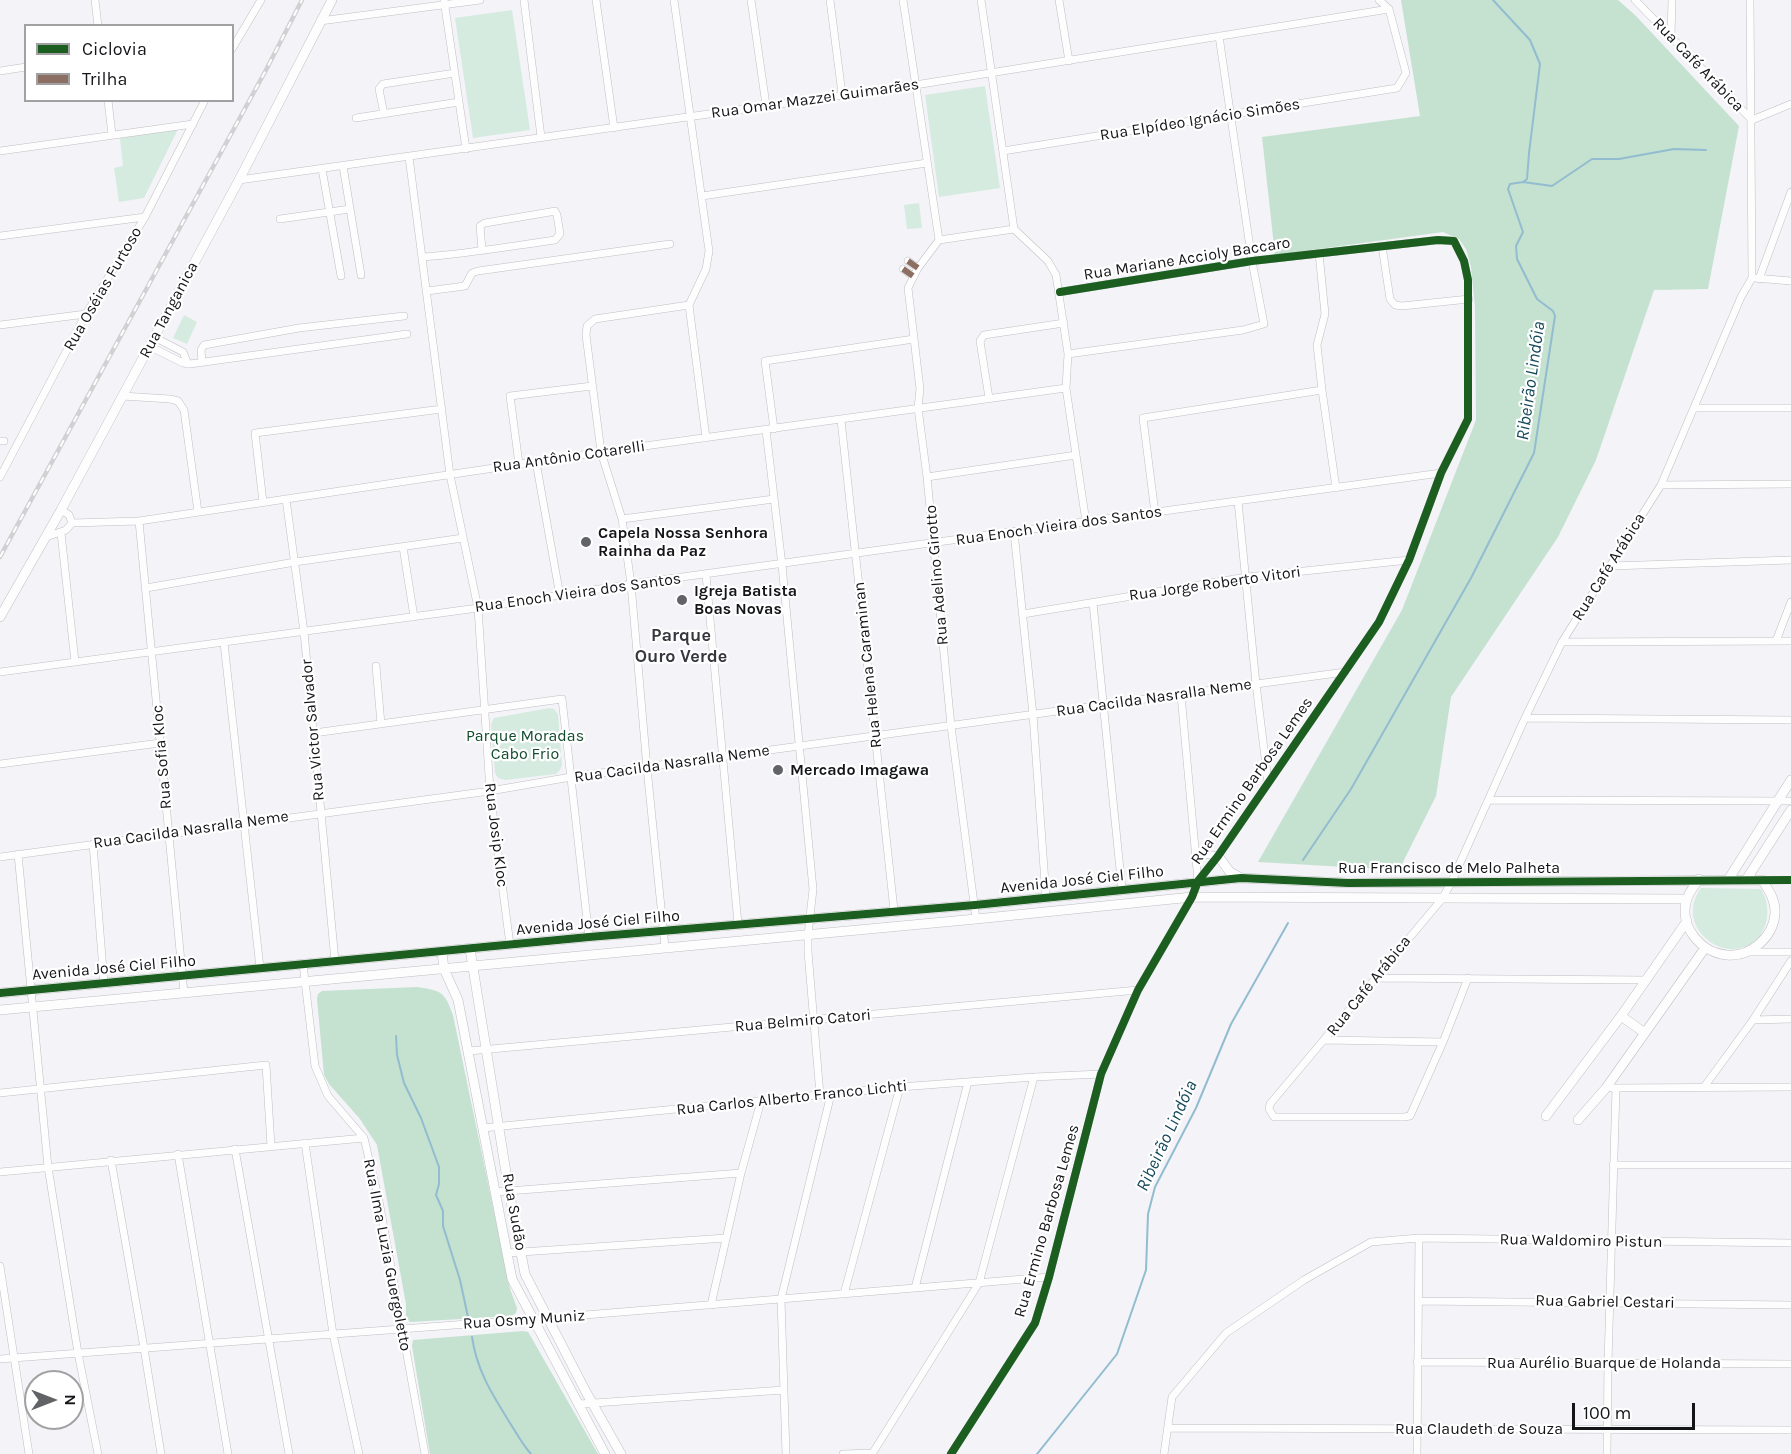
<!DOCTYPE html>
<html>
<head>
<meta charset="utf-8">
<style>
	body { margin:0 }
	#map { position:relative; width:1791px; height:1454px; overflow:hidden; background:#f3f3f8; font-family:Karla,sans-serif }
	canvas { display:block }
	.legend { position:absolute; left:24px; top:24px; width:210px; height:78px; box-sizing:border-box; background:#fff; border:2px solid #a1a1a3; margin:0; padding:8px 10px; list-style:none; font-size:18px; color:#141518 }
	.legend li { display:flex; align-items:center; gap:12px; height:30px }
	.legend b { width:30px; border:2px solid #a1a1a3 }
	.north { position:absolute; left:24px; top:1370px; width:60px; height:60px; box-sizing:border-box; background:#fff; border:2px solid #a1a1a3; border-radius:50%; rotate:90deg; font-size:16px; font-weight:700; line-height:24px; text-align:center; color:#141518 }
	.north::after { content:''; display:block; margin:auto; width:21px; height:27px; background:#626366; clip-path:polygon(50% 0,100% 100%,50% 72%,0 100%) }
	.scale { position:absolute; left:1572px; top:1403px; width:123px; height:27px; box-sizing:border-box; border:3px solid #141518; border-top:0; padding-left:8px; font-size:18px; line-height:21px; white-space:nowrap; color:#141518; -webkit-text-stroke:4px #fff; paint-order:stroke }
</style>
</head>
<body>
<div id="map">
<canvas width="1791" height="1454"></canvas>
<ul class="legend">
<li><b style="height:8px;background:#1b5e20"></b>Ciclovia</li>
<li><b style="height:8px;background:#8d6e63"></b>Trilha</li>
</ul>
<div class="north">N</div>
<div class="scale">100 m</div>
</div>
<script>
const g = document.querySelector('canvas').getContext('2d');
g.lineJoin = 'round';
function fill(path, color) { g.fillStyle = color; g.fill(path, 'evenodd'); }
function trace(path, color, width, dash) { g.strokeStyle = color; g.lineWidth = width; g.lineCap = dash ? 'butt' : 'round'; g.setLineDash(dash || []); g.stroke(path); }
function label(font, color, halo, rows, align = 'center') {
  g.font = font + ' Karla,sans-serif'; g.lineWidth = 4.5; g.setLineDash([]); g.textBaseline = 'middle'; g.strokeStyle = halo; g.fillStyle = color; for (const [text, x, y, turn = 0] of rows) {
    g.save(); g.translate(x, y); g.rotate((+turn || 0) * Math.PI / 180); g.textAlign = isNaN(turn) ? turn : align; if (halo) g.strokeText(text, 0, 0); g.fillText(text, 0, 0); g.restore();
  }
}
const green = new Path2D(`
	M512,10L530,130L473,138L455,18Z
	M985,86L1000,188L939,197L925,95Z
	M178,129L144,198L119,202L114,168L123,166L120,138Z
	M919,203L922,228L907,229L904,205Z
	M184,315L197,322L187,344L173,338Z
	M549,708L554,709L558,714L562,765L560,770L556,774L505,780L498,778L495,773L491,724L494,718Z
	M1701,888L1761,889C1775,912 1766,946 1735,949C1714,951 1691,931 1693,909C1693,901 1697,894 1701,888Z`);
const forest = new Path2D(`
	M1401,0H1618L1635,15L1739,126L1708,289L1654,290L1596,460L1558,537L1451,697L1436,796L1399,870L1258,862L1402,610L1476,420L1475,307L1471,267L1466,249L1459,239L1443,232L1275,255L1262,137L1420,116Z
	M417,987C442,991 444,991 453,1015L510,1289L517,1308L516,1313L511,1316L410,1322L406,1317V1304L377,1145L360,1119L329,1084L324,1075L317,999L318,994L322,991Z
	M523,1331L528,1332L531,1337L598,1454H430L412,1346L413,1340Z`);
const stream = new Path2D(`
	M1523,182L1552,186L1592,159H1619L1674,149L1706,150
	M1303,860L1351,789L1471,578L1534,453L1555,316L1553,311L1537,299L1517,259L1516,246L1523,232L1508,189L1510,184L1523,182L1527,179L1529,153L1540,64L1530,40L1493,0
	M396,1036L397,1055L404,1083L421,1118L439,1167V1184L436,1195L443,1211V1226L460,1280L468,1317
	M472,1337C477,1371 492,1394 510,1423C517,1434 522,1444 531,1454
	M1037,1454L1117,1354L1146,1270L1148,1214L1155,1187L1196,1108L1231,1024L1288,923`);
const street = new Path2D(`
	M95,0L98,26
	M444,0L466,149
	M524,0L541,137
	M596,0L614,128
	M674,0L709,251L706,269L689,305L706,438
	M751,0L766,105
	M830,0L842,94
	M903,0L939,240
	M981,0L1014,229L1048,261L1056,275L1068,354L1066,388L1086,522
	M1059,0L1069,61
	M1635,0L1752,120
	M320,21L480,0
	M1671,36L1672,0
	M232,49L261,0
	M0,71L26,67
	M108,100L112,135
	M384,114L379,89L383,84L455,73
	M356,118L459,102
	M1752,120L1791,104
	M0,151L193,124
	M1003,151L1397,88L1406,73L1389,9L1379,0
	M409,157L450,475L478,608L490,791L510,945
	M343,166L361,275
	M322,169L341,276
	M239,180L915,85L1389,9
	M702,196L927,163
	M280,219L350,209
	M0,236L145,217
	M939,240L918,268L908,288L920,389L918,408L927,477L951,726L976,919
	M939,240L1014,229
	M1382,246L1390,299L1395,305L1402,306L1469,299
	M1319,253L1325,314L1317,345L1322,390L1336,488
	M422,257C467,254 511,246 555,240L560,234L557,215L555,211L550,212L485,223L480,226L482,250
	M908,261L918,268
	M903,269L913,276
	M1755,278L1791,281
	M1759,279L1791,192
	M427,291L465,286L472,273L478,271L670,244
	M0,325L86,314
	M154,337L183,352L188,364
	M149,346L183,363L190,364L407,334
	M1068,354L1243,330L1264,324L1252,261L1219,36
	M202,362L201,350L204,345L299,328L404,316
	M122,396L170,399L178,401L184,410L198,512
	M989,398L980,341L984,335L1064,323
	M1695,408H1791
	M841,420L894,910
	M774,429L765,361L914,339
	M766,430L782,565L813,889L808,935V952L820,1095
	M0,441H4
	M536,462L560,596
	M519,464L510,396L592,386
	M0,477L86,314L145,217L205,100
	M927,477L1076,455
	M1661,485L1791,484
	M286,499L304,632L335,961
	M1238,501L1256,684L1268,782
	M263,502L255,433L442,409
	M1155,513L1143,418L1322,390
	M622,519L774,499
	M139,521L184,993
	M72,523L139,521L601,452L1066,388
	M1014,532L1033,715L1046,897
	M61,533L75,662
	M46,537L66,530L72,523L69,515L61,510
	M403,547L414,617
	M1611,566L1791,560
	M706,575L738,924
	M146,588L295,562L463,538
	M1093,603L1122,889
	M1023,614L1247,577L1409,560
	M1776,641L1791,602
	M1562,642L1791,641
	M224,643L260,968
	M376,666L381,724
	M0,672L478,608L631,584L1441,473
	M1181,695L1198,881
	M1525,718L1791,720
	M314,733L562,699L589,937
	M0,764L160,743
	M1490,800L1791,801
	M93,844L104,983
	M1196,850L1203,854L1218,856
	M18,854L48,1167L78,1353L98,1454
	M0,857L490,791L571,777L1345,672
	M1762,880H1791
	M665,947L647,768L631,584L622,519L601,452L586,335L587,326L595,319L689,305
	M1747,952H1791
	M303,964L315,1066L328,1096L364,1138L379,1201L425,1454
	M1375,978L1646,980
	M1468,978L1443,1042L1410,1116L1404,1117H1274L1269,1109L1270,1104L1442,899L1451,883L1525,718L1562,642L1661,485L1741,297L1752,278L1750,0
	M1753,1020L1791,1019
	M1325,1040L1443,1042
	M469,1051L1138,990
	M1704,1087L1753,1020L1791,961
	M1612,1088L1791,1087
	M0,1093L266,1065L271,1146
	M483,1128L900,1087L1034,1077L1101,1074
	M305,1143L333,1334L359,1454
	M235,1149L289,1454
	M178,1154L228,1454
	M111,1160L144,1348L161,1454
	M1613,1165H1791
	M0,1172L364,1138
	M495,1192L741,1173
	M507,1253L726,1238
	M0,1266L29,1454
	M915,1288L968,1082
	M844,1294L900,1087
	M1418,1301L1791,1305
	M711,1305L741,1173L761,1101
	M0,1359L548,1318L1049,1277
	M1417,1362L1791,1364
	M579,1404L784,1390
	M1168,1428L1791,1430
	M786,1454L781,1299L831,1094
	M843,1454L873,1453
	M872,1454L979,1283L1034,1077
	M951,1454L1035,1323L1049,1277L1101,1074L1138,990L1192,897L1198,881L1218,856L1379,622L1409,560L1441,473L1468,419V280L1464,261L1454,241L1438,240L1252,261L1060,292
	M1164,1454L1172,1397L1226,1333L1304,1280L1371,1242L1419,1238L1791,1243
	M1417,1454L1419,1238
	M1607,1454L1608,1363L1616,1088`);
const secondary = new Path2D(`
	M0,617L61,510L239,180L332,0
	M1218,856L1230,872L1241,878
	M1728,880L1791,780
	M1746,880L1791,810
	M470,949L509,1191L525,1274L586,1392L621,1454
	M442,952L444,969L458,1000L512,1279L605,1454
	M0,993L589,937L975,905L1241,878L1348,883L1762,880C1769,890 1776,901 1775,914C1773,937 1751,957 1727,955C1701,953 1678,926 1687,899C1689,892 1695,885 1699,879
	M0,1010L976,919L1192,897L1687,899
	M1621,1016L1645,1033
	M1546,1116L1621,1016L1687,921
	M1578,1120L1606,1088L1705,948`);
const rail = new Path2D(`
	M0,557L266,70L302,0`);
const quiet = new Path2D(`
	M908,261L918,268
	M903,269L913,276`);
const cycleway = new Path2D(`
	M0,993L589,937L975,905L1241,878L1348,883L1791,880
	M951,1454L1035,1323L1049,1277L1101,1074L1138,990L1192,897L1198,881L1218,856L1379,622L1409,560L1441,473L1468,419V280L1464,261L1454,241L1438,240L1252,261L1060,292`);
const markers = [
	[586,542,6,"#626366"],
	[682,600,6,"#626366"],
	[778,770,6,"#626366"]
];
const streetNames = [
	["Rua Café Arábica",1698,65,46],
	["Rua Omar Mazzei Guimarães",815,99,-8],
	["Rua Elpídeo Ignácio Simões",1200,120,-9],
	["Rua Mariane Accioly Baccaro",1187,259,-9],
	["Rua Oséias Furtoso",103,289,-60],
	["Rua Tanganica",169,310,-62],
	["Rua Antônio Cotarelli",569,457,-8],
	["Rua Enoch Vieira dos Santos",1059,526,-8],
	["Rua Café Arábica",1609,567,-58],
	["Rua Adelino Girotto",937,575,-95],
	["Rua Jorge Roberto Vitori",1215,584,-8],
	["Rua Enoch Vieira dos Santos",578,593,-8],
	["Rua Helena Caraminan",868,665,-96],
	["Rua Cacilda Nasralla Neme",1154,698,-8],
	["Rua Victor Salvador",313,730,-95],
	["Rua Sofia Kloc",162,757,-95],
	["Rua Cacilda Nasralla Neme",672,764,-8],
	["Rua Ermino Barbosa Lemes",1252,781,-55],
	["Rua Cacilda Nasralla Neme",191,830,-8],
	["Rua Josip Kloc",496,835,83],
	["Rua Francisco de Melo Palheta",1449,868],
	["Avenida José Ciel Filho",1082,880,-6],
	["Avenida José Ciel Filho",598,923,-5],
	["Avenida José Ciel Filho",114,968,-5],
	["Rua Café Arábica",1369,986,-51],
	["Rua Belmiro Catori",803,1021,-5],
	["Rua Carlos Alberto Franco Lichti",792,1098,-6],
	["Rua Sudão",514,1212,80],
	["Rua Ermino Barbosa Lemes",1047,1221,-74],
	["Rua Waldomiro Pistun",1581,1241,1],
	["Rua Ilma Luzia Guergoletto",387,1255,79],
	["Rua Gabriel Cestari",1605,1302,1],
	["Rua Osmy Muniz",524,1320,-4],
	["Rua Aurélio Buarque de Holanda",1604,1363],
	["Rua Claudeth de Souza",1479,1429]
];
const poiNames = [
	["Capela Nossa Senhora",598,533],
	["Rainha da Paz",598,551],
	["Igreja Batista",694,591],
	["Boas Novas",694,609],
	["Mercado Imagawa",790,770]
];
const parkNames = [
	["Parque Moradas",525,736],
	["Cabo Frio",525,754]
];
const waterNames = [
	["Ribeirão Lindóia",1531,381,-82],
	["Ribeirão Lindóia",1167,1136,-65]
];
const neighbourhoodNames = [
	["Parque",681,636],
	["Ouro Verde",681,657]
];
fill(green, '#d5ebdf');
fill(forest, '#c5e1d0');
trace(stream, '#92bccf', 2);
trace(street, '#bfbfc3', 8);
trace(secondary, '#bfbfc3', 10);
trace(street, '#fdfdfe', 7);
trace(secondary, '#fdfdfe', 9);
trace(rail, '#d1d1d3', 4.5);
trace(rail, '#fff', 2, [7]);
trace(quiet, '#8d6e63', 6, [12, 6]);
trace(cycleway, '#1b5e20', 8);
for (const [x, y, r, color] of markers) { const dot = new Path2D(); dot.arc(x, y, r, 0, 2 * Math.PI); g.fillStyle = color; g.fill(dot); trace(dot, '#fff', 2); }
label('16px', '#141518', '#fff', streetNames);
label('bold 16px', '#141518', '#fff', poiNames, 'left');
label('16px', '#114c2c', '#fff', parkNames);
label('italic 18px', '#15495b', '#fff', waterNames);
label('bold 18px', '#36383e', '#fff', neighbourhoodNames);
</script>
</body>
</html>
